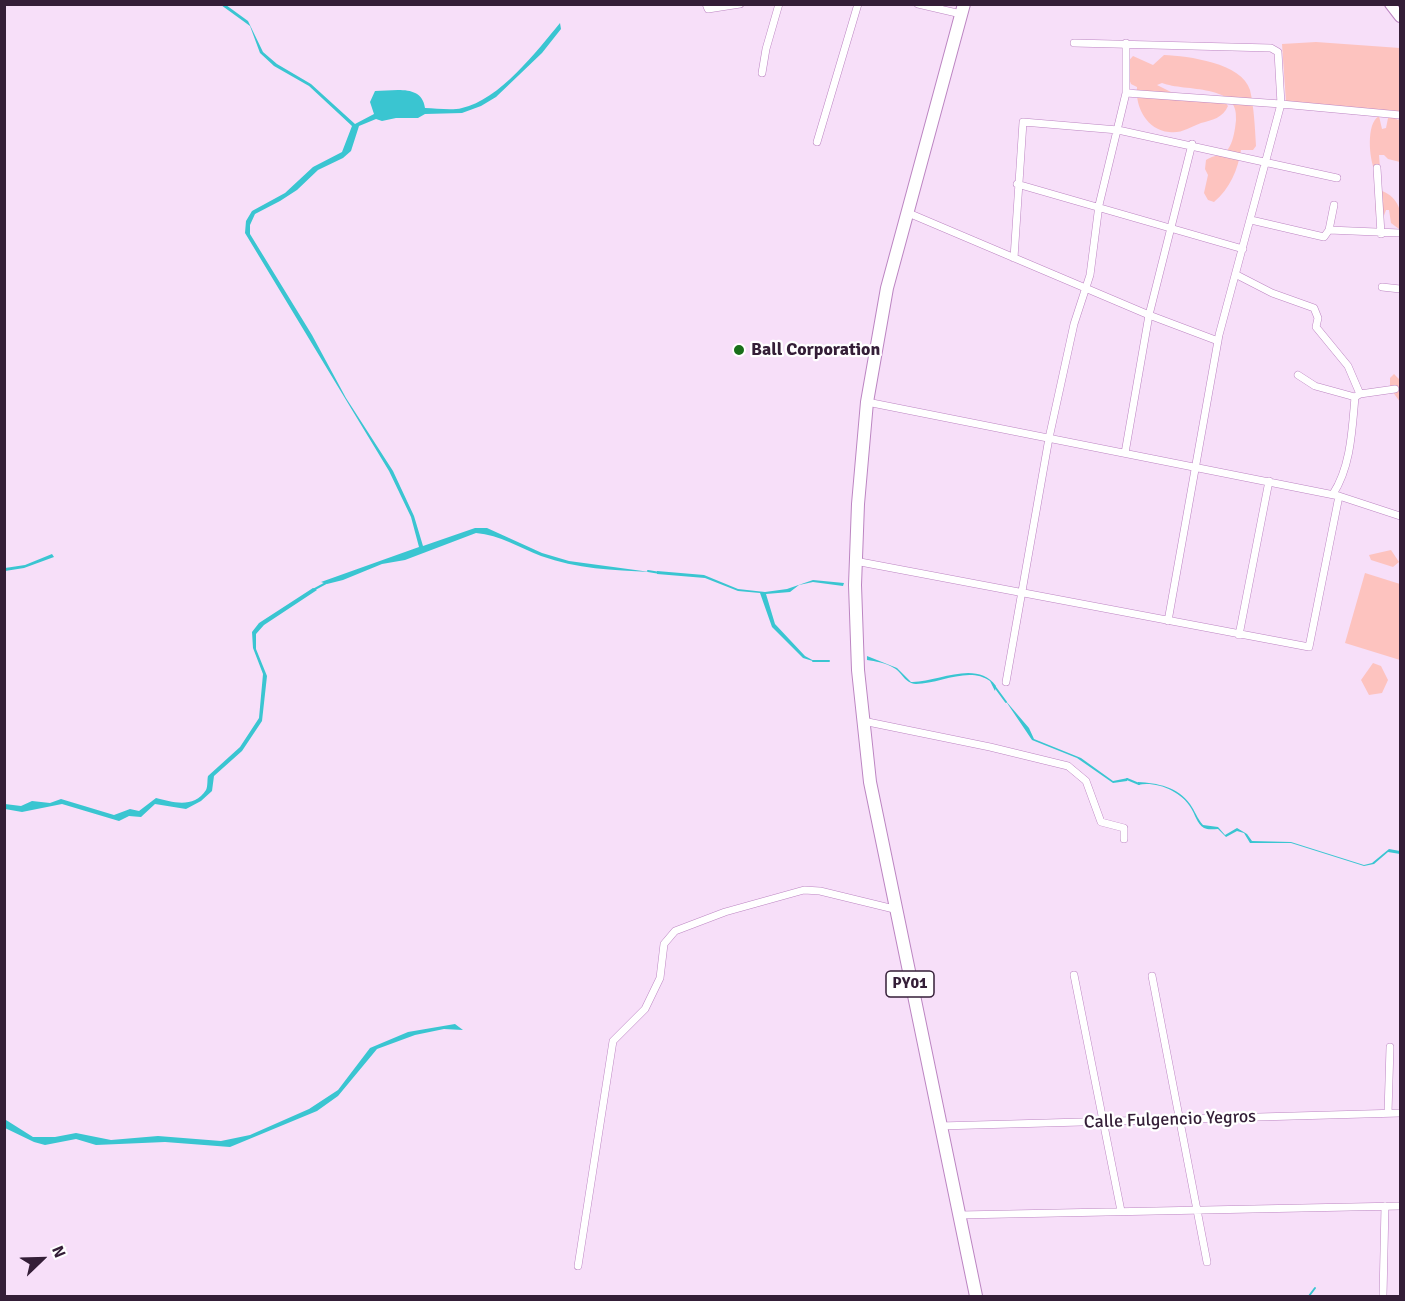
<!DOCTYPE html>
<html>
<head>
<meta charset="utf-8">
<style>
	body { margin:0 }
	#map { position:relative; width:1405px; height:1301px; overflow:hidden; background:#f7dff9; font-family:Signika,sans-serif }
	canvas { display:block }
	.frame { position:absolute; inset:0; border:6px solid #341e37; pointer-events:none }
	.north { position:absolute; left:12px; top:1229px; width:60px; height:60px; -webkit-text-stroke:4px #fff; paint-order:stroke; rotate:67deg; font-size:16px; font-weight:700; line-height:24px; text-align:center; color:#341e37 }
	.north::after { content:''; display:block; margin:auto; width:21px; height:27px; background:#341e37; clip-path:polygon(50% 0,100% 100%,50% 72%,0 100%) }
</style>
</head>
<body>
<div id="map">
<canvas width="1405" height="1301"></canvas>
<div class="frame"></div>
<div class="north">N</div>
</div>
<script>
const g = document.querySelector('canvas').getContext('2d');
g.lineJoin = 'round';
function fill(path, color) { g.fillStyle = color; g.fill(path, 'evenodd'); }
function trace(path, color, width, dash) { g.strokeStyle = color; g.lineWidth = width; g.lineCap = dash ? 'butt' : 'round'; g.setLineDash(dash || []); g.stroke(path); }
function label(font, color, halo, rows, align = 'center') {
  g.font = font + ' Signika,sans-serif'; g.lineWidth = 4.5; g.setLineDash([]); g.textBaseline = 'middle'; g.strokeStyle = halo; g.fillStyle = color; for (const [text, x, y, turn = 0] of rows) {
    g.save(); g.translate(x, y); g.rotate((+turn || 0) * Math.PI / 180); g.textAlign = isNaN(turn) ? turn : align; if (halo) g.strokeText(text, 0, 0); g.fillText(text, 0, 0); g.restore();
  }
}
const green = new Path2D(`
	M1316,42L1400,48V112L1286,102L1282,44Z
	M1164,55C1188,56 1242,63 1250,90C1254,107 1255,128 1256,146L1253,150H1241C1238,169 1230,189 1214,202L1208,200L1204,193L1208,175L1205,169L1206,160C1212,156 1217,156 1223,154C1233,148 1235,130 1236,120C1240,83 1185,92 1162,83L1157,85L1177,95L1224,101L1228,106C1223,118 1212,120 1201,123C1190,127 1181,134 1169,132C1147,130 1135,107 1137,87L1131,84L1124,66L1133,56L1153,65Z
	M1379,116L1382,129L1386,128L1388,118L1392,116L1398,120L1400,117V162L1388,159L1384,155H1379L1380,168L1375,171C1369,159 1366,123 1379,116Z
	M1382,191C1398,197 1404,213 1399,229L1391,223L1389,210H1386L1382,221L1376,216L1375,194Z
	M1394,374L1400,380V402L1390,388V378Z
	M1391,550L1399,562L1393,567L1371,560L1369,555Z
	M1365,573L1400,584V660L1345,643Z
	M1373,663L1381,666L1388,680L1382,693L1369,695L1361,680Z`);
const water = new Path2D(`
	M221,5H226L248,21L263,52L277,64L311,84L355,124L374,114L370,102L375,91C394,91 422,84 425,108C436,108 451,111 462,108C499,100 537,51 560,23L561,29L542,53L496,97L481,106L462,113L425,114L418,118H396L382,121L376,119L359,126L351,151L343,158L318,170L297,190L280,201L255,214L250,225V234L312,335L346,398L393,471L414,516L423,546L475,528H487L542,553L569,561L650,572C613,570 577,569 541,556C520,548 500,535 476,533L405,560L382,564L343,580L327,584L321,582L419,547L411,517L389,471L245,233L246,221L252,211L285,193L313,167L342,152L352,126L309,86L274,66L260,53L250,26Z
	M52,554L54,557L24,568L5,571V568L25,565Z
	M657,571L704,575L738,589L765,592L787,589L813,580L844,583L843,586L813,582L799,585L790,592L766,594L775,624L805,656L816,662L803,658L772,627L760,593L738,591L705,578L657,574Z
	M313,588L317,590L264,625L256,634V649L267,676L262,721L242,751L214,776L212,791L201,801L186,809L155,804L141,817L129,816L119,821L62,804L22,812L5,809V804L21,806L32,801L50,803L61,799L114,815L130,809L139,811L156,798C172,802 194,809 206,790C208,786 207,780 208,776L240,747L259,718L263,674L253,648L252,632L259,623Z
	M867,656L897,668L911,682C937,683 976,659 996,686L995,691L990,681C969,666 939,684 916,684C904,683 903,673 894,668C886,663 875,661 867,660Z
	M1005,700L1029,728L1034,739L1081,758L1113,781L1128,778L1127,781L1113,783L1077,758L1032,740Z
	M1138,782C1157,783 1178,787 1190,804C1195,811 1197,818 1203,825L1218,827L1225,835L1237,828L1247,834L1252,841L1291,842L1364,865L1372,863L1389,849L1400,851V854L1388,852L1374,864L1364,866L1291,843H1250L1244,833L1237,831L1226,837L1218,829C1213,829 1208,830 1204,828C1197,824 1195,814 1191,808C1181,791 1156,781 1138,785Z
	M455,1024L463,1030L444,1029L415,1035L377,1049L338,1096L317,1111L230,1147L165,1142L96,1145L76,1139L45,1145L34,1142L5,1128L6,1120L33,1137H55L76,1133L111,1140L158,1136L221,1141L250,1135L309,1109L338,1090L370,1048L408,1032Z`);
const stream = new Path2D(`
	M648,571L660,573
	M313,590L326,583
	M813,661H829
	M995,687L1006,702
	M1127,779L1139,784
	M1309,1296L1315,1288`);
const minor = new Path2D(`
	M706,4L708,9L740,4
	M918,4L961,14
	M1074,43L1271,48L1278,52L1281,104L1219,335L1168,621
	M762,73L766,49L779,4
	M1126,93L1281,104L1400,115
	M817,142L858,4
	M1377,168L1381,234
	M1017,184L1243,249
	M906,212L1149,315L1218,341
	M1251,220L1324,237L1329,230L1334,205
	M1329,230L1400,233
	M1014,258L1023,122L1118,130L1337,178
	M1237,275L1272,293L1314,308L1318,318L1316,327L1348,366L1360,394
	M1382,287L1400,289
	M1298,375L1315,386L1355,397L1360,394L1395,389
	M867,402L1339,496L1400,516
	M1125,453L1149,315L1192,144
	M1333,494C1351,466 1352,430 1355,397
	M855,561L1309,647L1339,496
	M1239,635L1269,481
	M1006,682L1049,438L1074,324L1090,275L1099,205L1126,93V43
	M863,721L990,747L1068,766L1086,781L1101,822L1124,828V839
	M1074,975L1121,1211
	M1152,976L1207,1262
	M1388,1113L1390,1047
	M940,1126L1400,1113
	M960,1215L1400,1206
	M578,1266L613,1041L645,1009L660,978L664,944L675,931L725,912L804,890L820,891L894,909
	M1383,1296L1385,1206`);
const primary = new Path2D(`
	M1390,4L1400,17`);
const trunk = new Path2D(`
	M964,4L887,288L867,402L858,504L855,585L858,670L870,782L976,1296`);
const markers = [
	[739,350,6,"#186f1a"]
];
const shields = [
	[910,984,48]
];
const shieldNames = [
	["PY01",910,984]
];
const poiNames = [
	["Ball Corporation",751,350]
];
const streetNames = [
	["Calle Fulgencio Yegros",1170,1120,-2]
];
fill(green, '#fdc3bf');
fill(water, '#3ac5d1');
trace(stream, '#3ac5d1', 2);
trace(minor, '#bc85c2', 8);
trace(primary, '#bc85c2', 12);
trace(trunk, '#bc85c2', 14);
trace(minor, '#fff', 7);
trace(primary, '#fff', 10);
trace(trunk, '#fff', 12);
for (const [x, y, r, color] of markers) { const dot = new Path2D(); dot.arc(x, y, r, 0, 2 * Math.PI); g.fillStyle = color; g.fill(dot); trace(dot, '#fff', 2); }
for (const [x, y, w] of shields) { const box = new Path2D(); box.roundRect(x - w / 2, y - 13, w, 26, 4.5); g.fillStyle = '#fff'; g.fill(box); trace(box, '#341e37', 1.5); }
label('bold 16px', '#341e37', null, shieldNames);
label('bold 18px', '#341e37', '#fff', poiNames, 'left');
label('18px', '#341e37', '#fff', streetNames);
</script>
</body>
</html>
